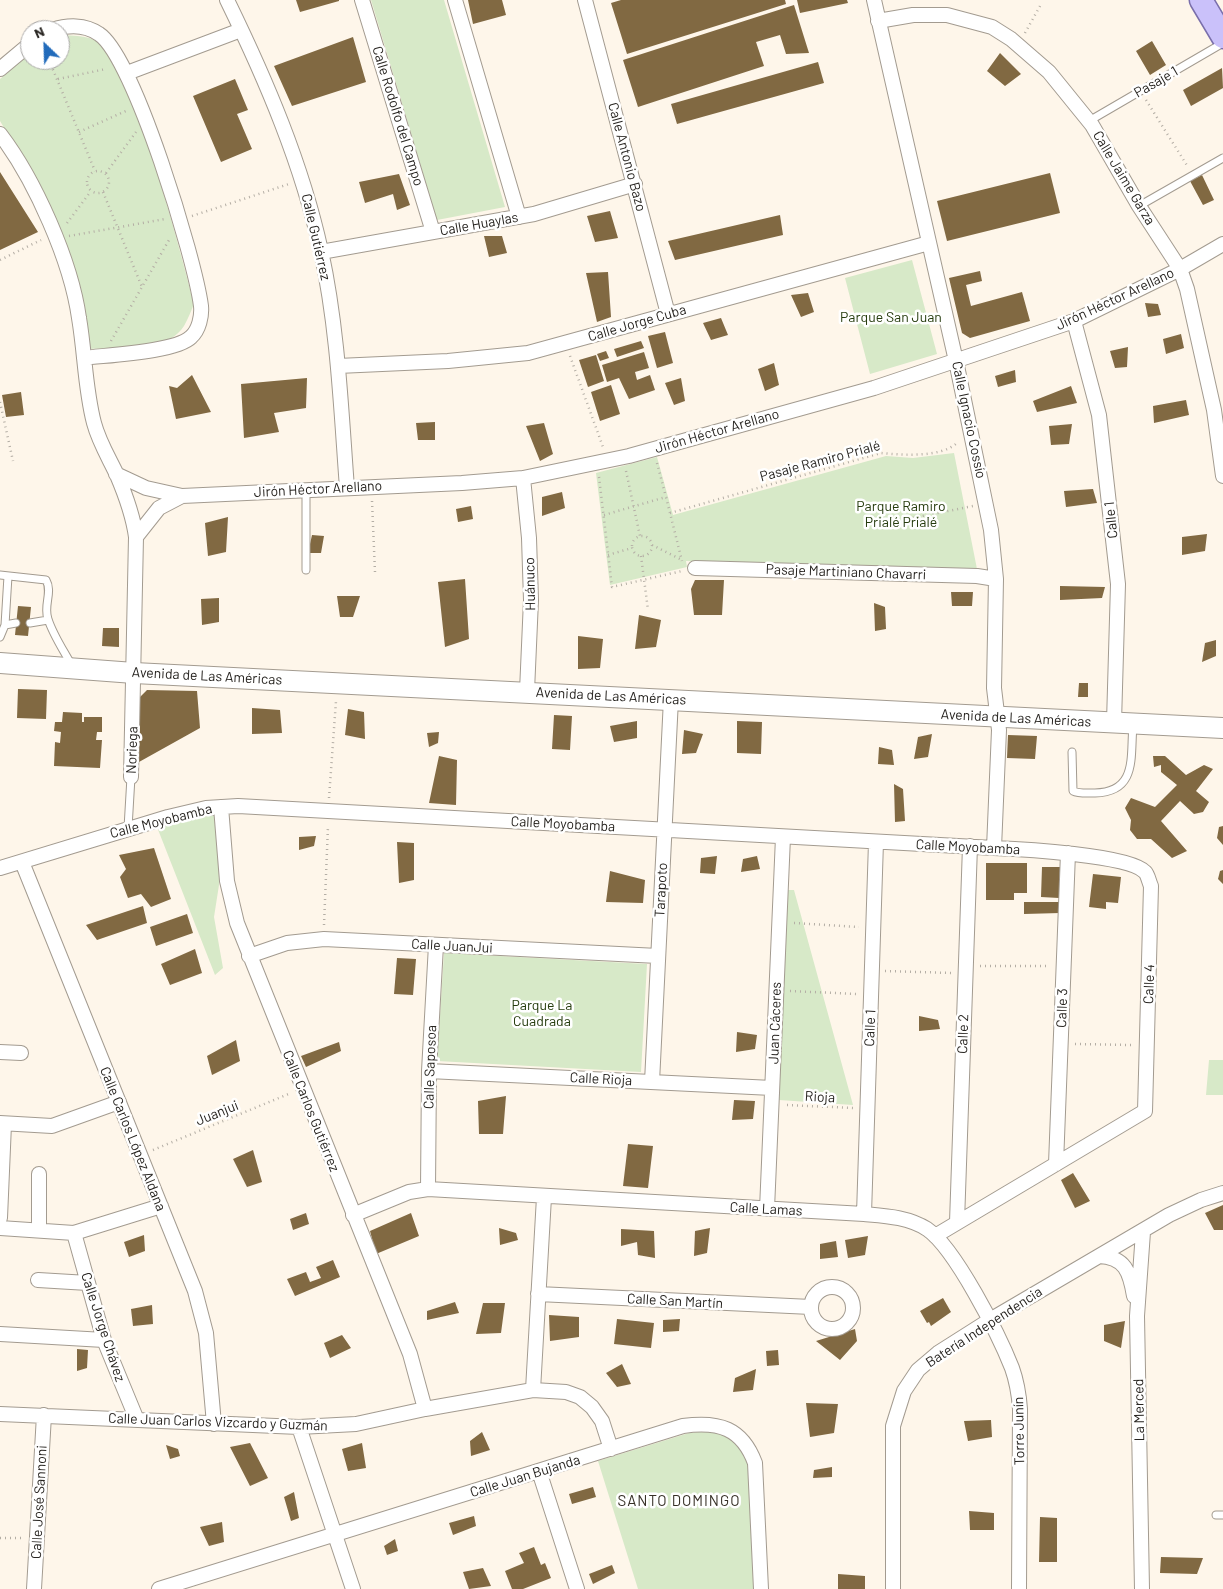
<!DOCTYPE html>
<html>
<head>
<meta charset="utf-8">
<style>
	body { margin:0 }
	#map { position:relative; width:1223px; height:1589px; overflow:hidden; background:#fef6ea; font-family:Barlow,sans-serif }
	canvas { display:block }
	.north { position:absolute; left:20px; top:20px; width:50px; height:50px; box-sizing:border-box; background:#fff; border:1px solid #a9a7a6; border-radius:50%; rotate:336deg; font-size:14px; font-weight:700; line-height:20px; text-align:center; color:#272420 }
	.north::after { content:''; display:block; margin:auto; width:18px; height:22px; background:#226bbb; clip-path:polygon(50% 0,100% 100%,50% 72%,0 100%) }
</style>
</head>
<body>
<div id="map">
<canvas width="1223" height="1589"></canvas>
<div class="north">N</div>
</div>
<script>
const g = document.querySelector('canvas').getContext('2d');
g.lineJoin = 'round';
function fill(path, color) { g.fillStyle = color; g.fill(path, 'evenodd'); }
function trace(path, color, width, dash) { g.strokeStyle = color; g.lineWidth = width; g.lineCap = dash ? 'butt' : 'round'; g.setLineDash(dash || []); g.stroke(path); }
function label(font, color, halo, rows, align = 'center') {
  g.font = font + ' Barlow,sans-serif'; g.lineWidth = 5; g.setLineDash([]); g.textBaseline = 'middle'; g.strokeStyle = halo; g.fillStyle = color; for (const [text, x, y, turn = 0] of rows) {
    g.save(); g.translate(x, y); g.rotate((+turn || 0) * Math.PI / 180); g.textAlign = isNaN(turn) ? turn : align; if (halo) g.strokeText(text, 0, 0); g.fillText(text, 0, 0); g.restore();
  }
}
const green = new Path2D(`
	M371,0H444L505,207L437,220Z
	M61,35C73,36 87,35 98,42C133,65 182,257 194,304C191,311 188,319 184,326C166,354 119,348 89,349L38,184L0,121V79L30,53V60H60Z
	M912,260L937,354L870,374L845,278Z
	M954,453L978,574L686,561L687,567L610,585L596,473L657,457L673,515L886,456L913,458Z
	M218,814L219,885L214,917L223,968L215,975L157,827Z
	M786,890H794L853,1105L779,1100Z
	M444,953L647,964L641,1072L437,1061Z
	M1209,1060H1223V1095H1206Z
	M707,1431C731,1435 741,1442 749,1466L755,1589H638L598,1461L689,1433Z`);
const building = new Path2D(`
	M296,0H339V1L300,12Z
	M468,0H502L506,15L473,24Z
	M621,0H785L786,4L627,54L611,3Z
	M797,0H847L848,3L800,13Z
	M794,5L809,53L786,54L780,35L756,42L764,66L638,107L623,60Z
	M353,37L366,82L292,106L274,66Z
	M1152,41L1166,65L1150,75L1136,51Z
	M1000,53L1021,74L1005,86L987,71Z
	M818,62L824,83L677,124L671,104Z
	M1222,68L1223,88L1191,106L1183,90Z
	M235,79L248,110L237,114L252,149L221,162L193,96Z
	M0,172L38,232L0,250Z
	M1050,173L1060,213L947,241L937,201Z
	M399,174L410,205L397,210L393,194L365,203L359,182Z
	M1202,175L1214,200L1203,205L1190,181Z
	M610,211L618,238L595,242L587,216Z
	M780,215L783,235L675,260L668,241Z
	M484,236H502L507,253L489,257Z
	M980,271L982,281L966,285L971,306L1022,292L1030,321L970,338L962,333L949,278Z
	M608,272L611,317L597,322L586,273Z
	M808,293L814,312L801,317L791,295Z
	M1145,303L1158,304L1161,315L1148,317Z
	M721,318L728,335L711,340L703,323Z
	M665,332L673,363L657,368L648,336Z
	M1181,334L1184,348L1166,354L1163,339Z
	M641,341L644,348L617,357L614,349Z
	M1128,347L1127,367L1115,368L1110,351Z
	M606,351L609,358L600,361L597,354Z
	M644,352L649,368L635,372L637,380L650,375L655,390L629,399L619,378L607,382L602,365Z
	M596,355L604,381L588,387L579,360Z
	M774,363L779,385L765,391L758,369Z
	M1015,370L1016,382L998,387L995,376Z
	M192,375L211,412L176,419L169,386L177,388Z
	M307,378L306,408L274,413L279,432L244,438L241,384Z
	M681,378L685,401L674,405L665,383Z
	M611,385L620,414L600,421L591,392Z
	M1071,386L1077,403L1037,412L1033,401Z
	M21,392L24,415L6,417L2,395Z
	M1186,400L1189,415L1154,423L1153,406Z
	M435,422V440H418L416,423Z
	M544,423L553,454L540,461L526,426Z
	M1072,424L1069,444L1051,445L1049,426Z
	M1093,489L1097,503L1066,507L1064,491Z
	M562,492L565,508L542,516V497Z
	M471,506L473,519L458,522L456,509Z
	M228,517L226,552L208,556L205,523Z
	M1207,534L1205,551L1182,555V537Z
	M312,535L324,536L321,553H308Z
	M465,579L469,639L445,647L438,582Z
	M695,580H724L722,615H694L691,589Z
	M1060,586L1105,587L1102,598L1060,600Z
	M951,592H973L972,606H952Z
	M337,596H360L353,617H340Z
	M219,598V622L202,625L201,599Z
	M874,603L885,607L886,629L875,631Z
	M18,606L31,607L28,636L15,635Z
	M639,615L661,620L656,647L635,649Z
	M103,628H119V647L102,646Z
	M578,636L603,639L600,668L578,669Z
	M1216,640V656L1202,662L1205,643Z
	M1079,683H1088V697H1078Z
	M18,689L47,690L46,719L17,718Z
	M147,690L197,691L200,728L139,762L138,699Z
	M252,708L280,710L282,733L252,734Z
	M348,709L364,712L365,739L345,735Z
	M63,712L82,713V722H84V717H102V732H97L96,740H102L100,768L54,766L55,742L60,743L61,732L54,731L55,722H62Z
	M554,715L572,716L570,750L552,749Z
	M637,721V738L614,742L610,726Z
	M737,721L762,722L761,754L737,753Z
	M684,730L703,734L696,753L682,754Z
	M439,732L438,743L429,747L427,733Z
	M932,734L928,757L914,759L918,737Z
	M1008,735L1037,736L1035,759L1007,758Z
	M879,747L892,750L894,765L878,764Z
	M439,756L457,760L456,805L429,803Z
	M1153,756H1165L1186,775L1204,765L1213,769L1196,791L1209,802L1203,812L1194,814L1180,801L1161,821L1187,851L1172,858L1151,839H1137L1130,830L1131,820L1125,808L1131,798L1155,807L1177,785L1161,772V765L1154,767Z
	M894,784L903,789L905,821L895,822Z
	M1223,826V845L1217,838L1219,827Z
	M316,836L314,846L299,850V837Z
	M397,842L414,843V880L399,883Z
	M154,848L171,899L151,907L141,894L128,898L120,877L126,869L119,855Z
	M717,856L715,874L700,873L701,858Z
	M757,856L760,869L741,872L743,859Z
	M986,863H1027V893H1014V900H986Z
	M1042,867H1060L1059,898L1041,897Z
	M1223,870V884L1218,879L1220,871Z
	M610,871L645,880L643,903L606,902Z
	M1093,874L1121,877L1118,903L1106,902V909L1089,907Z
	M1024,902H1060V913L1024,914Z
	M143,906L147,923L97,940L86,925Z
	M187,914L193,933L156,946L150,927Z
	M195,949L202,973L170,985L161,964Z
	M397,958L416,959L413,995L394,994Z
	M919,1016L938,1020L940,1029L919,1031Z
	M737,1032L757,1035L755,1049L736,1052Z
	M236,1040L240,1061L212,1075L207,1056Z
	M339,1042L341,1051L306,1067L301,1056Z
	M506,1096L503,1134H479L478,1101Z
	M734,1100L755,1101L753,1119L732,1120Z
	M628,1144L653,1146L648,1188L623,1186Z
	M253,1150L262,1182L247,1187L233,1159Z
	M1073,1173L1090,1201L1075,1208L1061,1180Z
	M1223,1205V1230H1214L1205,1213Z
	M306,1213L309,1224L293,1230L290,1219Z
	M411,1213L419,1236L376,1254L370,1231Z
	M499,1228L516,1233L518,1240L500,1245Z
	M710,1228L707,1253L694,1256L695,1231Z
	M621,1229L654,1231L655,1258L638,1255L637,1242L621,1246Z
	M144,1235L145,1251L129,1257L124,1242Z
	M868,1236L865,1255L848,1258L845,1240Z
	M836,1241L838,1257L820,1259V1244Z
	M333,1260L340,1277L295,1296L287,1279L306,1272L310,1282L321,1278L316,1267Z
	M943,1298L951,1312L931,1326L929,1322L927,1323L920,1311Z
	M455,1302L459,1313L427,1320V1311Z
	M483,1303H505L501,1333L476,1334Z
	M152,1305L153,1324L133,1326L131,1309Z
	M549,1315L579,1317V1337L550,1341Z
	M617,1319L654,1323L651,1348L614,1344Z
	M680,1319L679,1331L663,1332V1320Z
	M1125,1321L1121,1348L1104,1341V1325Z
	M855,1329L857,1341L840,1360L816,1341Z
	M342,1335L351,1348L330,1358L324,1343Z
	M77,1349L88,1350L87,1368L77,1371Z
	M778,1350L779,1365L767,1366L766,1351Z
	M622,1364L631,1384L617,1387L606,1373Z
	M756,1369L753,1390L733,1392L735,1378Z
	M806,1403L838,1404L834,1433L810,1437Z
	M991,1420L992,1437L968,1441L964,1421Z
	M482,1432L490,1450L471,1456L470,1441Z
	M250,1443L268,1478L250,1486L230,1447Z
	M362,1443L366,1468L348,1471L342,1449Z
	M166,1445L178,1449L180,1456L170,1459Z
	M832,1467V1477L813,1478L814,1470Z
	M593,1487L596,1497L572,1504L569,1494Z
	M294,1492L299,1518L291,1521L284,1497Z
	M969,1511L994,1513V1530H970Z
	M474,1516L476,1526L453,1535L449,1523Z
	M1040,1517L1057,1518V1562H1039Z
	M222,1522L224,1542L209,1546L200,1527Z
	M395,1539L398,1551L387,1555L384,1546Z
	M534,1547L541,1565L545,1563L551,1578L523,1589H512L505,1571L524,1563L519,1553Z
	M1161,1557L1203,1558L1197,1574L1160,1573Z
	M612,1565L615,1573L593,1584L589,1574Z
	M483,1568L491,1586L469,1589L463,1572Z
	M838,1574L865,1576V1589H838Z`);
const path = new Path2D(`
	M1025,33L1040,6
	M49,60L95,171
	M58,79L106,69
	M1146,100L1188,167
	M79,132L128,110
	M87 182a11 11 0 1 1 22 0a11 11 0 1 1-22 0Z
	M106,173L136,132
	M103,192L142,287
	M192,216L289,184
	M67,223L91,191
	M69,236L165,219
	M0,260L41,240
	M111,341L169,240
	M570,356L603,447
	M0,402L13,461
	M657,463L666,497
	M626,471L640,536
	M599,477L612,587L682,571
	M372,501L375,572
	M670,513L881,453C903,455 940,458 957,443
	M604,515L666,497L682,561
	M913,518L973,506
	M632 546a10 10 0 1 1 20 0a10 10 0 1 1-20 0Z
	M652,545L682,560
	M608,555L632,548
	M641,556L648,610
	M329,798L336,701
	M794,923L859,927
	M324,925L328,826
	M980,966H1049
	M885,971L952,973
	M790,991L857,994
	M1075,1044L1132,1045
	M787,1105L853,1108
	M153,1150L291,1093
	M0,1538H22`);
const lane = new Path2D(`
	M1089,121L1223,43
	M1139,206L1223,158
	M306,570V490
	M0,575L46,580C53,592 43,606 48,619C53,635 64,651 72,666
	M30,623L48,620
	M5,625L16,623
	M0,637L5,625L8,576
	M1072,752L1073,791C1079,794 1088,793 1095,793C1138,792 1130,756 1133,726
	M128,828L131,777
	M1216,1515H1223`);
const street = new Path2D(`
	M227,0C266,80 302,164 321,251C338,329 341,409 347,488
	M362,0L433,232
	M455,0L519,217
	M585,0L668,314
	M874,0L956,361L991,530L996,579L994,688L999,730L994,848
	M878,21L913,15H947L992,27L1011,39L1049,72L1092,125L1139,206L1180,269L1187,289L1214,410L1223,476
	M52,30C67,25 85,24 99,34C134,57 195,259 201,306C202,316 199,330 191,337C176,352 107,355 84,358
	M0,69L30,44
	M127,73L241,30
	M0,134C35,180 71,261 79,318C85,353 85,389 94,423C99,442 109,458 117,475C126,496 133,515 136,537L131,777
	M321,252L534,214L635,184
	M1074,321L1099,415L1118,584L1114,722
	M338,366L448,361L528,353L929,243
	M116,474L146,488L182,496L462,483L523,478L629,456L874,388L1074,321L1180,269L1223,244
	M523,478L529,538L531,600L527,691
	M136,537L159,508L182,496
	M695,568L977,576L996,579
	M221,807L227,881L237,923L410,1354L425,1409
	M22,862L195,1291L206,1333L214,1424
	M0,868L168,817L206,808L238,806L994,848C1020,849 1130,855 1145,872C1148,875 1149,882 1151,886L1145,1111L935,1236
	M249,956L287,943L324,939L658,956
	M0,1052L21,1053
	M429,1071L772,1088
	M652,1082L671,699
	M0,1123L52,1126L119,1102
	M1056,1164L1068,853
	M39,1174V1229
	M428,1189L429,1071L436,945
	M767,1209L783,837
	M864,1214L876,842
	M353,1215L409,1192L428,1189L864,1214C886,1216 908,1217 927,1229C955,1248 999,1335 1012,1368C1017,1382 1019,1395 1020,1409L1019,1589
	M0,1218L4,1124
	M957,1222L970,846
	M0,1228L74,1233L161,1206
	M74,1233L104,1340L137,1420
	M1099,1256C1125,1257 1130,1272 1134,1296
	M38,1280L88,1283
	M811 1308a21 21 0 1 1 42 0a21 21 0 1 1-42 0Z
	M538,1294L811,1307
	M0,1334L104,1340
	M533,1390L544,1197
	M0,1414L299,1427L356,1424L425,1409L533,1390L566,1392L580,1397L592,1407L602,1421L611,1449
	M299,1427L353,1589
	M539,1471L577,1589
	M34,1589L44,1415
	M159,1589L683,1426C719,1421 742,1428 755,1463L761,1589
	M893,1589V1426L904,1391L918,1370L938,1353L990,1320L1169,1215L1201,1200L1223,1193
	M1142,1589L1137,1316L1143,1232`);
const secondary = new Path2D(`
	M0,663L134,673L1223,728`);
const primary = new Path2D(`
	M1201,0L1223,37`);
const streetNames = [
	["Pasaje 1",1156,82,-30],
	["Calle Rodolfo del Campo",398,116,73],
	["Calle Antonio Bazo",627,157,75],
	["Calle Jaime Garza",1124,178,59],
	["Calle Huaylas",479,224,-10],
	["Calle Gutiérrez",316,237,77],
	["Jirón Héctor Arellano",1115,299,-25],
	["Calle Jorge Cuba",637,323,-16],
	["Calle Ignacio Cossío",969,420,78],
	["Jirón Héctor Arellano",717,431,-16],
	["Pasaje Ramiro Prialé",820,461,-15],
	["Jirón Héctor Arellano",318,489,-3],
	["Calle 1",1111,520,-96],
	["Pasaje Martiniano Chavarri",846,572,2],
	["Huánuco",530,584,-91],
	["Avenida de Las Américas",207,676,3],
	["Avenida de Las Américas",611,696,3],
	["Avenida de Las Américas",1016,718,3],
	["Noriega",132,750,-88],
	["Calle Moyobamba",161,821,-14],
	["Calle Moyobamba",563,824,3],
	["Calle Moyobamba",968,847,3],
	["Tarapoto",661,890,-87],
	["Calle JuanJui",452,946,3],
	["Calle 4",1149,984,-88],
	["Calle 3",1062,1008,-88],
	["Juan Cáceres",775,1023,-88],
	["Calle 1",870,1028,-88],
	["Calle 2",963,1034,-88],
	["Calle Saposoa",430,1067,-88],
	["Calle Rioja",601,1079,3],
	["Rioja",820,1097,3],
	["Calle Carlos Gutiérrez",311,1111,68],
	["Juanjui",217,1113,-22],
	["Calle Carlos López Aldana",133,1139,68],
	["Calle Lamas",766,1209,3],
	["Calle San Martín",675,1301,3],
	["Calle Jorge Chávez",103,1327,72],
	["Batería Independencia",984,1327,-33],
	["La Merced",1139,1410,-91],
	["Calle Juan Carlos Vizcardo y Guzmán",218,1422,2],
	["Torre Junín",1019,1431,-91],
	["Calle Juan Bujanda",525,1476,-17],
	["Calle José Sannoni",39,1502,-87]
];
const parkNames = [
	["Parque San Juan",891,317],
	["Parque Ramiro",901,506],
	["Prialé Prialé",901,522],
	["Parque La",542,1005],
	["Cuadrada",542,1021]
];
const neighbourhoodNames = [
	["SANTO DOMINGO",679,1501]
];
fill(green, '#d7e9c8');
fill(building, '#816942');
trace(lane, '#a39b90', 9);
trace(street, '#a39b90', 16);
trace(secondary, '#a39b90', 22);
trace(primary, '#7a6fab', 25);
trace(path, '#b4aea5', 2.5, [1, 4]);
trace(lane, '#fff', 7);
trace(street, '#fff', 14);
trace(secondary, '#fff', 20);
trace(primary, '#cac1fa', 22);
label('14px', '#272420', '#fff', streetNames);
label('14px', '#253b0d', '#fff', parkNames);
g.letterSpacing = '1px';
label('15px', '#363026', '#fff', neighbourhoodNames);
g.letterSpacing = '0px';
</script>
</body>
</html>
